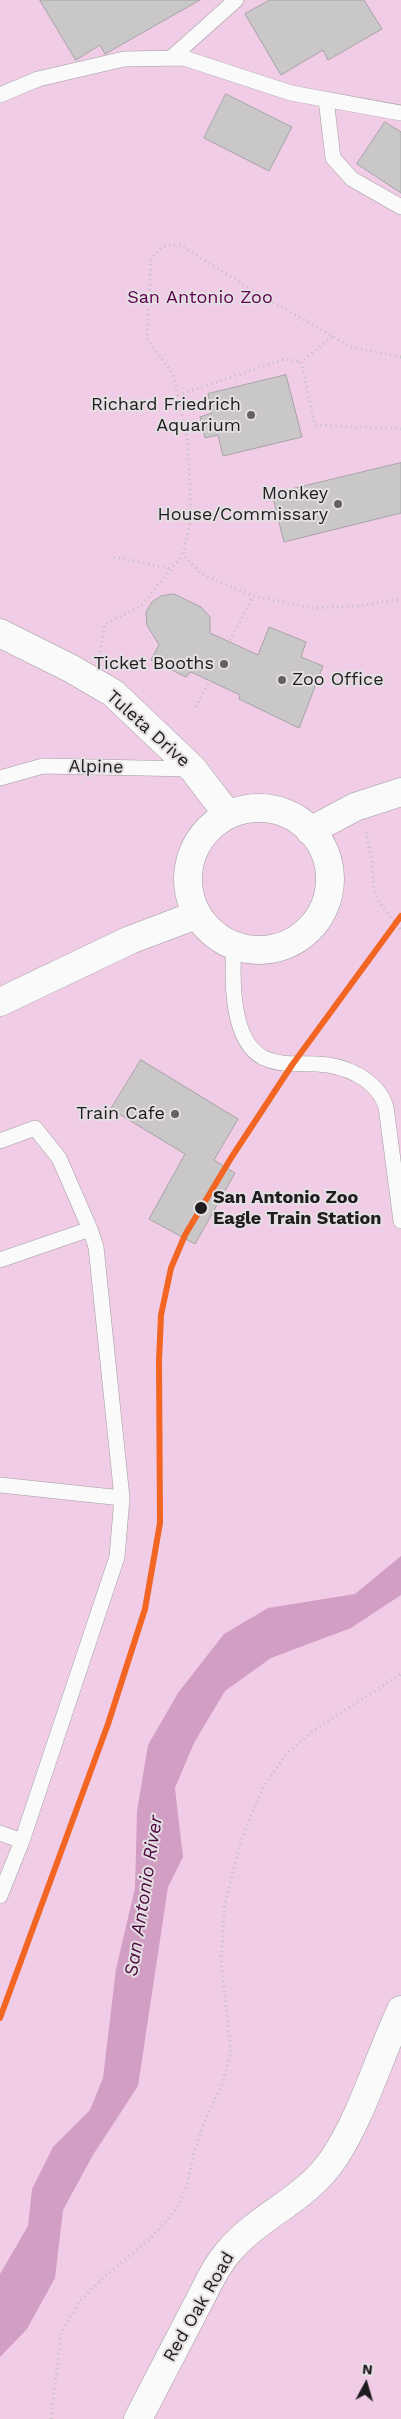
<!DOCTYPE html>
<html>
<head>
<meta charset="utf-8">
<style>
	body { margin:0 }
	#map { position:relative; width:401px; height:2419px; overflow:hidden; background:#e3e0e2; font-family:"Work Sans",sans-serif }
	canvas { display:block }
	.north { position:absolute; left:341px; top:2359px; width:50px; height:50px; -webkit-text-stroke:4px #e4dfe2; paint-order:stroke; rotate:6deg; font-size:14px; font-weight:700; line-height:20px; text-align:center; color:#1e1c1e }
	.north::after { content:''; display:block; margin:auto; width:18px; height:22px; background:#1e1c1e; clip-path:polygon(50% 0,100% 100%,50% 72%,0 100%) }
</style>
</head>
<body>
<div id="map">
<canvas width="401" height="2419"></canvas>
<div class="north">N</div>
</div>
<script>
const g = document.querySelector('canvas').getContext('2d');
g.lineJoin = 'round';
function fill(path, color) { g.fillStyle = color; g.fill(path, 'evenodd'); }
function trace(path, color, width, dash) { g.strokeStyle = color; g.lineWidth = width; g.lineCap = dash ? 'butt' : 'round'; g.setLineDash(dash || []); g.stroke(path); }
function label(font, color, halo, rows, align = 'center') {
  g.font = font + ' "Work Sans",sans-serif'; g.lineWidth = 4; g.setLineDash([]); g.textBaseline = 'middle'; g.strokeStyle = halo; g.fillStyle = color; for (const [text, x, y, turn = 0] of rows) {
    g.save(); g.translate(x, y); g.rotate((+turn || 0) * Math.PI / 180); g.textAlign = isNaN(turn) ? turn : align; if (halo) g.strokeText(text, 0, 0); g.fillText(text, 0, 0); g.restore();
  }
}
const green = new Path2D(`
	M0,0H401V2419H0Z`);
const water = new Path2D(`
	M401,1556V1595L351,1628L271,1658L225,1691L194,1743L175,1788L183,1857L168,1887L138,2086L93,2155L63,2210L55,2278L27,2329L0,2357V2274L28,2226L32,2189L53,2147L90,2110L103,2078L116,1969L135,1888L137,1811L148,1745L178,1693L224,1634L268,1608L355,1594Z`);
const building = new Path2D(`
	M40,0H200L105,54L100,45L76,60Z
	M270,0H364L382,29L328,60L323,50L281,75L245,14Z
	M226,94L292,127L269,171L204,138Z
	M385,122L401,132V193L357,164Z
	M286,375L302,437L223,456L218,435L205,438L200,417L212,413L208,394Z
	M401,463V513L284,542L272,494Z
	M174,594L201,607L210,617V633L258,655L269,627L306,642L301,657L323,666L299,728L239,699L240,695L191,672L186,677L151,660L159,645L147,625L146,612L152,602L161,596Z
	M141,1060L238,1119L214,1160L235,1173L195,1244L149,1219L185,1154L111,1109Z`);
const path = new Path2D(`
	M332,337L301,362L315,425L401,429
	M401,357L351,347L254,291L180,245L163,246L151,259L147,339L173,374L188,441L191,517L183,555L202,574L253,596L312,608L357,606L401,599
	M178,395L285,359L301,362
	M114,557L172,569
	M100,652L105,624L141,606L183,555
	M196,707L253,596
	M366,832L372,862L374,889L379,902L401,930
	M51,2419L61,2333L79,2302L105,2276L150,2239L176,2210L187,2185L195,2149L206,2118L223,2082L231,2052L221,1959L225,1903L241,1840L262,1789L288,1752L313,1731L401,1674`);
const service = new Path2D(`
	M171,58L236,0
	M0,95L38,79L124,59L184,58L291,93L401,113
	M326,99L333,158L352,179L401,207
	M0,778L43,766L192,769
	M234,945C232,977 230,1041 264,1058C282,1066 298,1063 317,1064C345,1065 377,1079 386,1107L401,1221
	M0,1141L35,1128L59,1158L90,1229
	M0,1260L90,1229L96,1247L122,1498L0,1485
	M0,1833L22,1841L117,1557L122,1498
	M0,1896L22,1841`);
const minor = new Path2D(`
	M310,831L355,807L401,792
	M138,2419C157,2382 176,2345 195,2309C206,2289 215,2266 230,2250C261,2214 306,2200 334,2158C362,2116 379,2057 401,2010`);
const tertiary = new Path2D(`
	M0,633L70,668L113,693L193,769L228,815
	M188 879a71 71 0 1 1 142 0a71 71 0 1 1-142 0Z
	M0,1002L130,940L196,915`);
const rail1 = new Path2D(`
	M0,2018L108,1724L145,1609L160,1523L159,1361L161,1315L171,1268L185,1235L231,1158L292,1065L401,916`);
const markers = [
	[251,415,5,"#636163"],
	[338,504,5,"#636163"],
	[224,664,5,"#636163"],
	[282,680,5,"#636163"],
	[175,1114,5,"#636163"],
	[201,1208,7,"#1e1c1e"]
];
const parkNames = [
	["San Antonio Zoo",200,298]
];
const poiNames = [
	["Richard Friedrich",241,405],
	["Aquarium",241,426],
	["Monkey",328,494],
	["House/Commissary",328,515],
	["Ticket Booths",214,664],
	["Zoo Office",292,680,"left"],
	["Train Cafe",165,1114]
];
const streetNames = [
	["Tuleta Drive",148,729,42],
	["Alpine",96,767,1],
	["Red Oak Road",199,2307,-60]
];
const stopNames = [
	["San Antonio Zoo",213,1198],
	["Eagle Train Station",213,1219]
];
const waterNames = [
	["San Antonio River",144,1896,-81]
];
fill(green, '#f1cce6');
fill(water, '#d39ec4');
fill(building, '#cac7c9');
trace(building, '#a6a4a5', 1);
trace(service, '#9f9d9e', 16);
trace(minor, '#9f9d9e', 29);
trace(tertiary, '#9f9d9e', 29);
trace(path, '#c1c0c1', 3, [1, 4]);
trace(service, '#fbfafb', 15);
trace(minor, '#fbfafb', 28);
trace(tertiary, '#fbfafb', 28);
trace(rail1, '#f26522', 6);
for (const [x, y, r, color] of markers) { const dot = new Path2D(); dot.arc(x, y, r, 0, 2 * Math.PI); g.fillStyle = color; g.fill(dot); trace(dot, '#e4dfe2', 2); }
label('18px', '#5f014f', '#e4dfe2', parkNames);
label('18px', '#1e1c1e', '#e4dfe2', poiNames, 'right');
label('18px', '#1e1c1e', '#e4dfe2', streetNames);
label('bold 18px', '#1e1c1e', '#e4dfe2', stopNames, 'left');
label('italic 19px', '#4e0b41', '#e4dfe2', waterNames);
</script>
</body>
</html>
